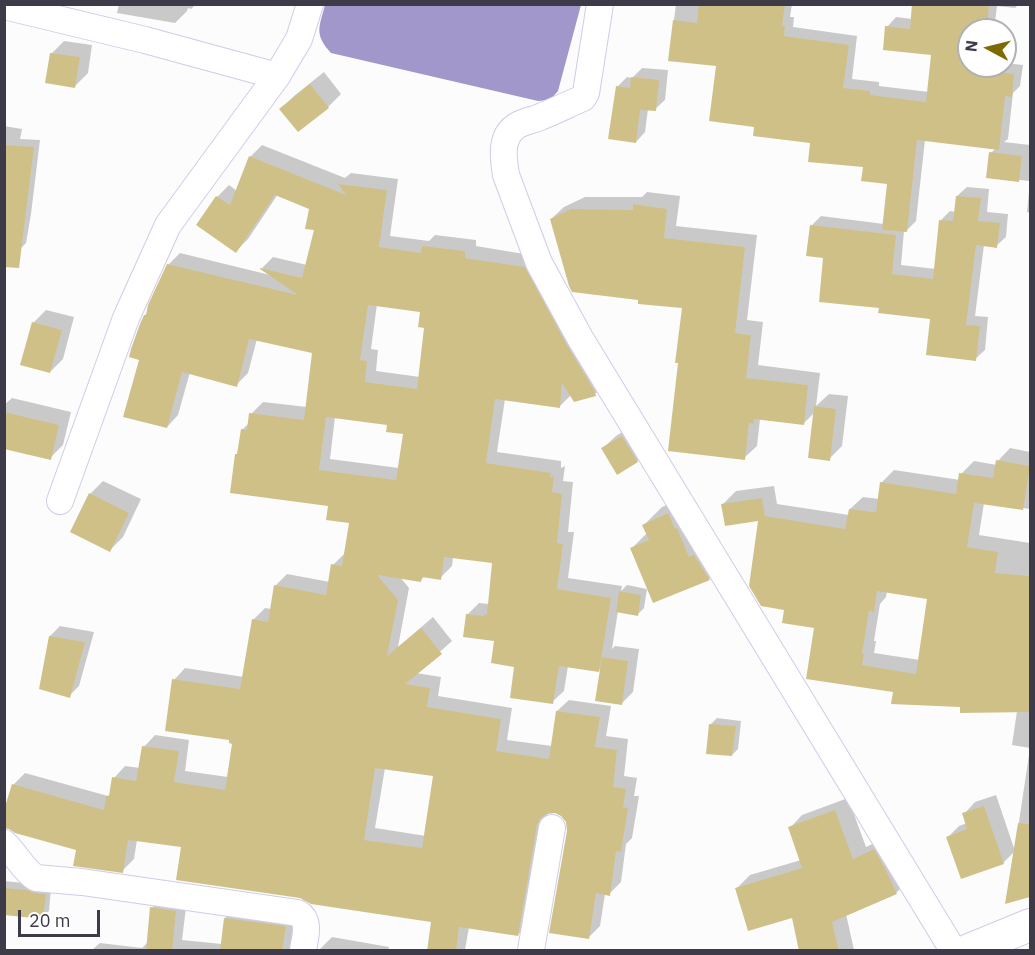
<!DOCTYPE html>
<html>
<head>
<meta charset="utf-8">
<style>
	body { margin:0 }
	#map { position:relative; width:1035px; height:955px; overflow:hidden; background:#fcfcfc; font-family:"IBM Plex Sans",sans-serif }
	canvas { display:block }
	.frame { position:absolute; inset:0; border:6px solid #3d3b47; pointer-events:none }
	.north { position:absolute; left:957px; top:18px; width:60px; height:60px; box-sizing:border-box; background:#fff; border:2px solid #b1b1b5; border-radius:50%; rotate:277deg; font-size:16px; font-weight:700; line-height:24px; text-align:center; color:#3d3b47 }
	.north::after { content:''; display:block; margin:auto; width:21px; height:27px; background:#7f6a02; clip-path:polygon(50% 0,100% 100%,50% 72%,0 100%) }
	.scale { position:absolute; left:18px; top:910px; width:82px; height:27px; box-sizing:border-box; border:3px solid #3d3b47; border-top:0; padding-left:8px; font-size:18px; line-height:21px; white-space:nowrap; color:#3d3b47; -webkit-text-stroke:4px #fff; paint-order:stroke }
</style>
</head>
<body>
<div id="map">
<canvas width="1035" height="955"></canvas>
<div class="frame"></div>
<div class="north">N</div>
<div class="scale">20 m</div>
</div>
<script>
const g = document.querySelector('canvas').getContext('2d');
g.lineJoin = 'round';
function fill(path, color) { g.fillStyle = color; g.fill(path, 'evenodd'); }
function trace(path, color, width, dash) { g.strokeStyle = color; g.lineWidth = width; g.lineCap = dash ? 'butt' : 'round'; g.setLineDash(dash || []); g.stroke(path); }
const water = new Path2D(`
	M325,5H581L558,91L550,100L538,101L331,53C314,34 319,28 325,5Z`);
const shadow = new Path2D(`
	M119,4H196L191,9L188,8L187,11L175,23L117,13Z
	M676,4H792L790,17H794L793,27L857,36L852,79L879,82V86L929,92L933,54L887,27L896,17L912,19L914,4H1019L1015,8L997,6L994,30H969V66H1005V63L1023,65L1020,86L1013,93L1008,139L1004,142L1030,145V213L1027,212L1030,181L988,177L991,153L996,148L925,140L916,221L906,231H904L901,265L936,269L941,220L950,211L956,212L957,196L967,187L989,189L987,212L1008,214L1006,237L996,246L984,245L975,316L988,317L985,350L975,359L932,318L880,307L825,257L811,226L821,216L884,224L888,182L864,166L812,142L756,126L717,65L669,60Z
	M64,41L92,45L88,73L75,86L51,54Z
	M642,68L668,70L665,100L655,109H648L645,132L636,142L617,87L627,77L632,78Z
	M324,72L341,94L328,107L281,109L294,96Z
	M4,126L22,129L20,139L40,140L31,214L26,243L18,251L4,248Z
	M262,145L345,178L351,173L398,179L390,236L429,241L435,235L476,240V246L536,256L607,383L595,394L571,395L559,407L505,399L497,452L561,461V468L565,466L563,481L573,482L568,532H574L568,578L622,586L621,591L627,585L647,589L644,608L638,614L618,611L612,649L615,646L639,649L633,692L621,704L602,667L599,670L568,666L564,691L552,702L516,665L496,640L467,615L479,603L489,604L493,562L453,557L452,566L440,578L425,576L421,580L400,577L409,588L398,647L433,617L452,641L416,673L441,677L438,696L512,708L507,740L552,746L557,711L569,700L611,706L606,736L628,739L624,776L637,778L634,796H639L632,838L626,844L621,882L609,894H605L600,926L589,937L568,823L563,816L554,812H548L529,923L518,935L469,927L465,950H428L432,921L183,846L137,840L134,859L122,871L13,785L25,773L108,796L111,793L114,778L125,766L140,768L144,747L155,735L189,740L185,771L228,777L234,742L174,680L185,668L244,677L253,620L265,608L271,609L275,586L287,574L330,582L333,565L345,553L351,521L329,504L237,454L239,452L242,430L250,422L251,414L263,402L307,407L314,352L257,339L248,373L236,385L190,372L178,415L167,427L141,359L145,315L148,313L168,265L180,253L270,275L262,268L273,257L307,265L316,229L310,208L278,194L248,239L236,251L198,225L217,197L229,185L237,191L251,156ZM377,304L422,312L426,326L420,377L376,371L378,350L371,349ZM335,417L389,423L404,432L399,468L330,459ZM385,768L435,775L426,836L375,828Z
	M647,192L680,196L676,226L757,235L747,320L763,322L758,365L820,373L816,406L829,394L848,396L842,446L829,459L815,412L803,424L760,419L757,446L744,458L679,362L683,307L640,299L551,219L564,207L585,197H642Z
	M46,310L74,317L63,359L50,372L33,323Z
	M12,398L71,412L63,445L50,458L4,447V405Z
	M635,424L650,448L637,461L603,448L616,436Z
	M1010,448L1030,452V509L984,503L979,535L1030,543V895L1007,902L1030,748L1012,745L1017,711L961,705L895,691L808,678L816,627L785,609L760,519L723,504L736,491L774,486L777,504L849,515L850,509L863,497L879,499L881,483L894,470L960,480L961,474L974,461L997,465L998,461ZM887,591L929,598L920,660L874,653L876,641H874L880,604L886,597Z
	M103,481L141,499L123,537L110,550L90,494Z
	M687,496L727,560L709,579L632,548L647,533L644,525L662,507Z
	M60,626L94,632L79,686L69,696L50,636Z
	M717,718L741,721L738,749L732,755L710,725Z
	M996,795L1015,851L1003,863L948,837L959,826L967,823L964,814L975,802Z
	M848,798L866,847L887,837L909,880L896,893L846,914L854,950H801L793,916L737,888L750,875L801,860L790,828L802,815Z
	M4,881L34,884L51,888L49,911L43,917L4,913Z
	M163,896L187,899L182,940L222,944L225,918L237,907L297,915L306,950H92L100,943L142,948L148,942L152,908Z
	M332,937L389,947L388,950H319Z`);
const building = new Path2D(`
	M699,4H785L782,26H785L784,36L849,45L843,88L870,91V95L926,102L931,55L883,50L885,26L910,29L912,4H989L987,30H969V69L1014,74L1012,97L1005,96L999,150L917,140L907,232L882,230L887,184L861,181L863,167L808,162L810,143L753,136L754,127L709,121L716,66L668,61L673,20L697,23Z
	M50,53L80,57L75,88L45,83Z
	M631,77L659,80L656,111L640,110L636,143L608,139L616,86L630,88Z
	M310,84L329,108L298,132L279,109Z
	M4,145L34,147L19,268L4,267Z
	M989,152L1022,156L1019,182L986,178Z
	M249,156L346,195L338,184L387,190L379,247L421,253L422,246L465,251V258L525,267L567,345L594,390L596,396L574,402L562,383L560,408L495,399L486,463L551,473L550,478L554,476L552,492L562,494L557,543L563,544L557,589L611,598L599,672L559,666L553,704L510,698L514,667L491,663L494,641L463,637L466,614L484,616V614L487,615L492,563L444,557L441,580L422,577L421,582L377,575L398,600L387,656L421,628L442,654L405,684L430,688L427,707L501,719L496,751L549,759L556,711L600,717L595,747L617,750L613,787L626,789L623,807L628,808L621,852L616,851L610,896L596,893L589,939L549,933L567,831L566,822L561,816L555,813L546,814L540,819L537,825L518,936L459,927L456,951H427L431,922L311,904L300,898L176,880L181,847L128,840L123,873L73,866L76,850L15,833L9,829L4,828V810L12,784L104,810L106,796H109L112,777L136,781L142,746L179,751L174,782L225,790L232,744L229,743V740L165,731L172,679L240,689L252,619L268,622L274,585L326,595L331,564L342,566L349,523L326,520L328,506L230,493L235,454H237L241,429L247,430L249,413L304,420L312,353L249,339L237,387L182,372L167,428L123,417L139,360L129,357L131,349L140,324L144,315H146L148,305L167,264L298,295L260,269V268L302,278L314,230L305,229L309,209L275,195L236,253L196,225L216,196L230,205ZM368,305L420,312L418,327L424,328L417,389L365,382L367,361L360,360ZM326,417L387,425L386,432L403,434L396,480L319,470ZM375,768L433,776L422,848L364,840Z
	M956,196L981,198L978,221L1000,223L997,248L976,245L966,325L980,326L976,361L926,355L930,319L878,313L879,308L819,302L823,258L806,256L810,225L896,235L892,274L933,279L939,220L953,221Z
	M633,204L667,209L664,238L745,247L735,333L751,335L746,378L808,385L804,425L754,419L753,424L749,423L745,460L668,451L678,363H675L682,308L638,304V300L572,292L569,286L550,219L571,209L633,210Z
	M32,322L62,330L50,373L20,365Z
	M814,406L836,409L830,461L808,458Z
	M4,412L59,425L51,460L4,449Z
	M622,436L638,462L617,475L601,448Z
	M996,460L1030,466L1023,510L974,503L967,547L998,552L995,573L1030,576V712L960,713V707L891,704L893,692L806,679L814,628L782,623L784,610L761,606L749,586L758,521L725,526L721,504L762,498L765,516L845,529L849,509L873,512V511L876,512L880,482L956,494L959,473L993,478ZM877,591L927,599L916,674L862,665L864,654H862L869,611L874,612Z
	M89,493L129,513L110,552L70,532Z
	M668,513L675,529L677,528L689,557L694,555L710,580L653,603L630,548L649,540L642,525Z
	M619,591L641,595L638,616L616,612Z
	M49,636L85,642L70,698L39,689Z
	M602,657L628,661L622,705L595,701Z
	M709,724L736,726L732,756L706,754Z
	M984,806L1004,864L961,879L946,837L967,829L962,813Z
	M835,810L853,859L874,849L885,868L897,894L832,922L839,951H799L792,918L748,931L735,888L802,868L788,827Z
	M1018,823L1030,824V897L1005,904Z
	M4,888L27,890L35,893L46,894L43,919L4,915Z
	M150,907L176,911L172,951H146Z
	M224,918L286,926L282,951H220Z`);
const minor = new Path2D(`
	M600,4L586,93L583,98C569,104 555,111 540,117C534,120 525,121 518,125C500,135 503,157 506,175L539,263L580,338L953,950
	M4,6L145,40L277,76
	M60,501L126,318L168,225L277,76L299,39L310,4
	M4,843C16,854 23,870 36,878L82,882L298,913C311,921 305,937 303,950
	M531,950L552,828`);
const tertiary = new Path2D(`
	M969,950L1030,925`);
fill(water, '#a297cb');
fill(shadow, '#0003');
fill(building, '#cfc087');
trace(minor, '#d0cbe9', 28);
trace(tertiary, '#d0cbe9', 34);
trace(minor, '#fff', 26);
trace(tertiary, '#fff', 32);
</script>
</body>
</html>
